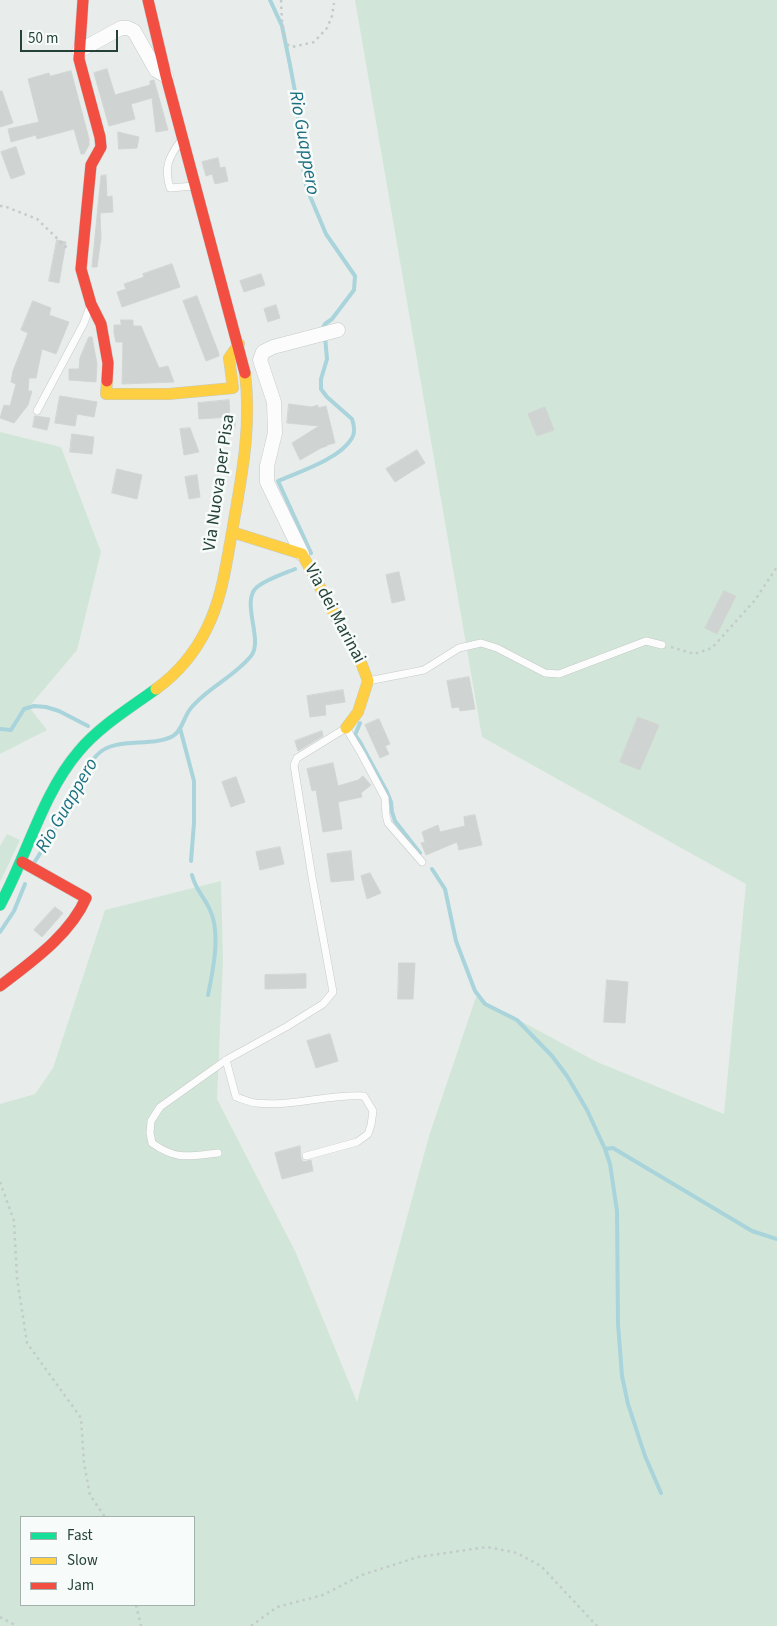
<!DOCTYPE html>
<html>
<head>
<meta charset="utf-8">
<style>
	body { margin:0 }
	#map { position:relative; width:777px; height:1626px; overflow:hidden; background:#e8edeb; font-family:"Source Sans 3",sans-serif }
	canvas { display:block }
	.legend { position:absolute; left:20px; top:1516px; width:175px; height:90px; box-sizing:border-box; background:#f7fbf9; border:1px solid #a3b1ad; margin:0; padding:6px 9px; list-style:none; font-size:15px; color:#24423a }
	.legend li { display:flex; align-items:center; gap:10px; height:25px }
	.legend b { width:25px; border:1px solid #a3b1ad }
	.scale { position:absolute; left:20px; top:30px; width:98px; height:22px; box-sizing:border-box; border:2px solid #24423a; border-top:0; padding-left:6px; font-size:15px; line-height:18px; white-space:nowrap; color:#24423a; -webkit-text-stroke:4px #f7fbf9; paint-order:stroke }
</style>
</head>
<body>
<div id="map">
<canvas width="777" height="1626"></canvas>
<ul class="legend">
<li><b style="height:6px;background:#16e098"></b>Fast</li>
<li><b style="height:6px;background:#ffcf43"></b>Slow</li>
<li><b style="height:6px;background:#f24e42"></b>Jam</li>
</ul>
<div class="scale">50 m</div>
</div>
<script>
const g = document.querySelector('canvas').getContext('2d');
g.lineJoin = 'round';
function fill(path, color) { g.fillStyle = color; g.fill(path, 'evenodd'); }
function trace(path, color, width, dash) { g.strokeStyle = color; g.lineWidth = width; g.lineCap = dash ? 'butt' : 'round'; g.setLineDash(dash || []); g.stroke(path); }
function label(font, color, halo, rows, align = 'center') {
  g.font = font + ' "Source Sans 3",sans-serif'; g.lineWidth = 5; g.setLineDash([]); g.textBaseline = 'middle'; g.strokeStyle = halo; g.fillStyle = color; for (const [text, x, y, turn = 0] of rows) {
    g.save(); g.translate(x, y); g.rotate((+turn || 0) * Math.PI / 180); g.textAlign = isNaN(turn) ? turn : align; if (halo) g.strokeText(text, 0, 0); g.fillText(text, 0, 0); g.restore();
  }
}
const green = new Path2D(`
	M355,0H777V1626H0V1104L35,1094L53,1068L105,910L221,881L223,961L217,1099L296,1253L357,1402L429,1136L476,997L597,1062L724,1114L746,884L482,737ZM21,1517H194V1605H21Z
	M0,432L61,447L101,552L77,650L29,707L47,730L0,754Z
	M7,834L20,840L0,882V846Z`);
const stream = new Path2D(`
	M270,0L282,26L290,65L297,102L304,175L307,189L326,234L355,276L354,290L332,319L325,324L323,328
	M311,553L278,481C299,472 340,459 352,438C356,432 354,425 352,419L327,397L321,389V379L327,359L325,337
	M360,723L355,735L360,742L387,792L391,802L392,812L395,821L420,853
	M180,728L194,781V823L191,861
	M0,729L11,730L24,709L34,706L46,707L59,711L88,726
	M34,863C45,846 55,829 65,811C74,792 83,770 97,755C114,736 151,748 173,736C182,731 184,716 191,708C207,688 234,677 251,656C264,640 240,601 257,587C267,579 283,574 295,569
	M432,869L445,889L456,941L475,991L485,1004L517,1020L552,1056L567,1076L587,1110L605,1149L610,1164L617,1211L618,1324L622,1376L628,1404L645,1456L661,1493
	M192,875C196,891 204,896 210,910C221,933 213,971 208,995
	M0,932L14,911L25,884
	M605,1149L613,1148L752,1231L777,1239`);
const building = new Path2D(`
	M107,69L115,95L150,85V81L154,80L168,130L156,132L152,98L131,104L135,119L109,126L94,73Z
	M71,71L89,139V145L84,154H81L74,129L37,139L36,135L11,142L8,129L39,122L28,79L49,73L50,76Z
	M0,91H2L13,123L0,127Z
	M118,132L139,137L137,148L119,149Z
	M16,147L25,174L11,179L1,152Z
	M218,158L220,168L225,167L228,181L215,184L212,174L206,176L202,162Z
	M106,175L107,197L112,196L113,212L100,213L101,238L97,267H92L101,176Z
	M57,240L66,242L59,283L49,281Z
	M172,264L180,287L122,307L117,292L126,289L124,284L144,277L143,274Z
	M261,274L265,285L244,292L240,281Z
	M197,296L219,354V356L206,361L183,301Z
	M33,301L51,308L49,315L69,322L56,354L42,349L36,378H29L28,391H32L28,405L14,423L0,418L4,405L10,406L16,384L11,382L13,371L28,333L21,330Z
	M276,305L280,318L268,322L264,309Z
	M121,320H133V326H141L159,368L168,366L174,382L122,384L123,342H116L114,333V325H121Z
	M89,337H92L97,364L96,382L69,380V369H79L80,358Z
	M60,396L97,402L94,417L77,414L75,426L55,423Z
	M229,400L230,417L199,419L198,403Z
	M289,404L312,407L318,405V408L326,406L335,443L327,445V446L321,448L300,460L292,443L319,426L287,423Z
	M545,407L554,430L537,436L528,414Z
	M35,416L50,418L47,430L33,427Z
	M224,418H235V428L225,429Z
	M190,428L199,452L184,455L180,429Z
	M72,434L94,437L92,454L70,452Z
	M417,450L425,463L395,482L386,469Z
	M117,469L142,475L137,499L112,493Z
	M197,475L200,497L189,499L185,477Z
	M399,572L405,600L392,603L386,575Z
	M724,591L736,596L717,634L705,628Z
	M469,677L475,709L460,711L459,707L452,708L447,681Z
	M343,690L345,702L325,705L326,715L310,717L307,696Z
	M638,717L659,725L640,770L620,762Z
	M379,719L390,744L385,746L389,754L380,758L365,725Z
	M322,731L323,736L298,751L295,741Z
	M333,763L338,786L358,780L363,776L371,785L361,793L362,797L338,802L342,829L323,832L316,790L312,791L307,769Z
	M236,777L245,802L231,807L222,782Z
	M475,815L482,845L459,850L457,842L426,855L421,843L425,842L422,832L438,825L440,832L465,826L464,817Z
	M280,847L284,864L260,870L256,852Z
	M351,851L354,880L331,882L327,854Z
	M370,873L381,893L367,899L361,876Z
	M55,907L63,913L42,937L34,930Z
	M399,963H415L413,999H398Z
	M306,974V988L265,989V975Z
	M607,980L628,982L625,1023L604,1022Z
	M330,1034L338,1061L316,1068L307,1041Z
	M300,1146L301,1158L303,1162L311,1160L313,1171L282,1179L275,1153Z`);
const path = new Path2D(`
	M281,0L282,21L286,44L292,47L314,42L327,28L332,16L334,3
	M0,206H4L37,219L67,248
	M671,647L694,654L712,648L755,600L777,567
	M0,1182L14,1221L17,1278L27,1343L81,1418L84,1463L90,1495L105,1517
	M136,1605L141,1626
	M0,1617L17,1626
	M251,1626L277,1607L323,1595L362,1575L418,1557L487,1547L517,1553L541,1566L597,1626`);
const lane = new Path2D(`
	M180,142C168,158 164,168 170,188L194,186
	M37,411L84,323L89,309
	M368,681L424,670L459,648L481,643L497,648L545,673L559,674L646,641L662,645
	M226,1060L236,1097C242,1099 249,1102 255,1103C292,1107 328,1094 364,1096L373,1111L371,1125L368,1134L357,1142L306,1156
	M218,1153C190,1156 177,1161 152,1143L150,1133L151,1121L160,1107L226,1060L286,1027L323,1004L333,992L312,877L294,765L297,758L346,728L361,753L385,798L386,815L388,823L422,862`);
const street = new Path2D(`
	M79,51L121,28H128L134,31L156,70L166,76
	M302,554L267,482V466L275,433L274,402L260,360L263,352L273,347L338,330`);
const fast = new Path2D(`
	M0,905C27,856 42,794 79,751C100,726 130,708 156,689`);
const slow = new Path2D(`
	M107,381L106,394H169L233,388L229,358L239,344
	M232,532L302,554L362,665L368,681L358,712L346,728
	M156,689C178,673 195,653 207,628C222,598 226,565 232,532C241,479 252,428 245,373`);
const jam = new Path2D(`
	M83,0L79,59L100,137L101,147L91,165L81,269L91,304L101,324L108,363L107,381
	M148,0L166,76L245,373
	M0,986C31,962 70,935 86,898L22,862`);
const streetNames = [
	["Via Nuova per Pisa",220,483,-82],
	["Via dei Marinai",334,614,62]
];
const waterNames = [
	["Rio Guappero",303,143,80],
	["Rio Guappero",68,806,-60]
];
fill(green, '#d1e6d8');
trace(stream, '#a9d4db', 4);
fill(building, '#cfd4d2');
trace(building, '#d1d6d4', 1);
trace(lane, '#c5cac8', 8);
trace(street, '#c5cac8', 15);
trace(fast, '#c3cbc8', 12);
trace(slow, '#c3cbc8', 12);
trace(jam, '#c3cbc8', 12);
trace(path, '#c3ccca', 2.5, [2.5, 4]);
trace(lane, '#fcfcfc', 7);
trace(street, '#fcfcfc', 14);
trace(fast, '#16e098', 11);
trace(slow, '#ffcf43', 11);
trace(jam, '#f24e42', 11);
label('18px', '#24423a', '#f7fbf9', streetNames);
label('italic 19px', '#1c6f80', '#f7fbf9', waterNames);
</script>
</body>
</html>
